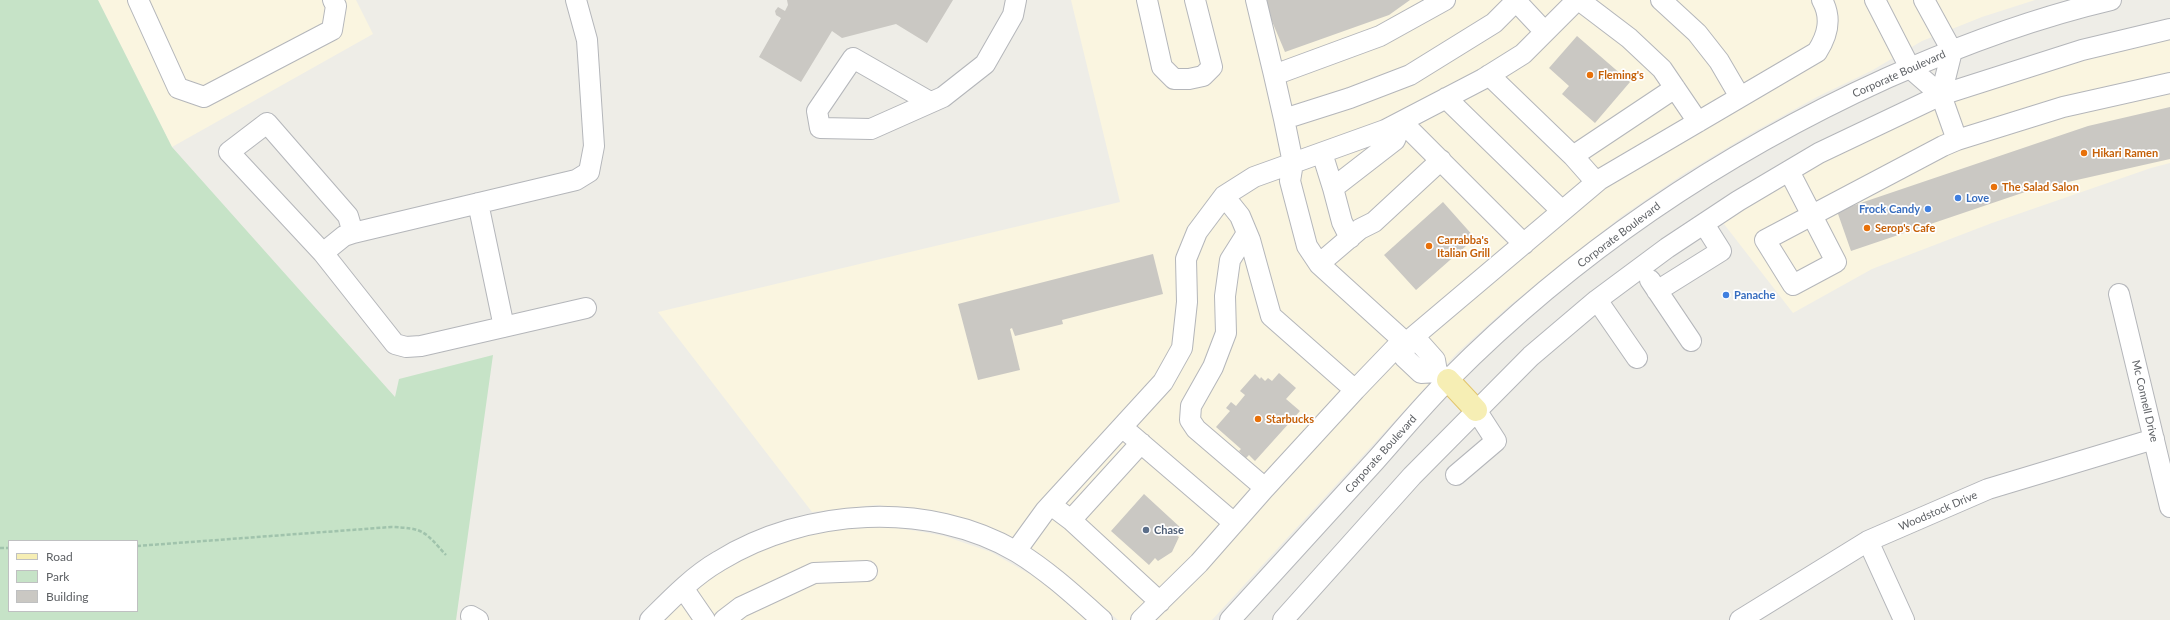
<!DOCTYPE html>
<html>
<head>
<meta charset="utf-8">
<style>
	body { margin:0 }
	#map { position:relative; width:2170px; height:620px; overflow:hidden; background:#eeede7; font-family:Lato,sans-serif }
	canvas { display:block }
	.legend { position:absolute; left:8px; top:540px; width:130px; height:72px; box-sizing:border-box; background:#fff; border:1px solid #bfc0c1; margin:0; padding:5px 7px; list-style:none; font-size:12px; color:#5e6165 }
	.legend li { display:flex; align-items:center; gap:8px; height:20px }
	.legend b { width:20px; border:1px solid #bfc0c1 }
</style>
</head>
<body>
<div id="map">
<canvas width="2170" height="620"></canvas>
<ul class="legend">
<li><b style="height:5px;background:#f6eeb4"></b>Road</li>
<li><b style="height:11px;background:#c6e3c7"></b>Park</li>
<li><b style="height:11px;background:#cac8c3"></b>Building</li>
</ul>
</div>
<script>
const g = document.querySelector('canvas').getContext('2d');
g.lineJoin = 'round';
function fill(path, color) { g.fillStyle = color; g.fill(path, 'evenodd'); }
function trace(path, color, width, dash) { g.strokeStyle = color; g.lineWidth = width; g.lineCap = dash ? 'butt' : 'round'; g.setLineDash(dash || []); g.stroke(path); }
function label(font, color, halo, rows, align = 'center') {
  g.font = font + ' Lato,sans-serif'; g.lineWidth = 3.5; g.setLineDash([]); g.textBaseline = 'middle'; g.strokeStyle = halo; g.fillStyle = color; for (const [text, x, y, turn = 0] of rows) {
    g.save(); g.translate(x, y); g.rotate((+turn || 0) * Math.PI / 180); g.textAlign = isNaN(turn) ? turn : align; if (halo) g.strokeText(text, 0, 0); g.fillText(text, 0, 0); g.restore();
  }
}
const commercial = new Path2D(`
	M98,0H356L373,34L172,147Z
	M1071,0H2035L1982,17L1922,41L1871,71L1817,97L1750,134L1685,173L1622,216L1509,306L1457,353L1212,620H1118L1048,560L993,529L941,513L876,505L812,512L658,312L1120,202Z
	M2170,30V163L2151,168L1992,223L1872,269L1793,313L1717,215L1941,105Z
	M855,527H891L923,532L944,536L991,552L1040,580L1086,620H661L711,578L755,553L776,543L829,530Z`);
const green = new Path2D(`
	M0,0H98L172,147L395,397L399,379L493,355L456,620H0ZM9,541H137V611H9Z`);
const building = new Path2D(`
	M787,0H953L927,43L896,24L842,38L832,31L801,82L759,57L781,18L776,15L775,11L778,7L785,11L788,5Z
	M1263,0H1410L1389,15L1285,52Z
	M1577,36L1630,82L1595,123L1562,94L1569,86L1549,68Z
	M2170,107V159L2028,191L1851,251L1837,211L2088,126Z
	M1443,202L1475,238L1416,290L1384,255Z
	M1153,254L1163,294L1062,320L1063,324L1015,336L1012,328L1010,329L1020,370L978,380L958,304Z
	M1279,373L1296,388L1286,399L1300,411L1255,461L1249,455L1246,458L1239,451L1241,449L1216,427L1230,411L1226,408L1231,402L1236,406L1245,395L1240,391L1255,374L1260,379L1261,377L1265,381L1268,378L1272,381Z
	M1144,494L1182,529L1176,535L1179,537L1172,552L1158,561L1155,558L1149,565L1111,531Z`);
const path = new Path2D(`
	M137,546L391,527C424,528 424,531 446,555
	M0,548H9`);
const minor = new Path2D(`
	M138,0L178,88L204,97L332,30L336,6L333,0
	M1147,0L1162,67L1174,79H1189L1203,76L1212,67L1195,0
	M1256,0L1274,75
	M1515,0L1545,32
	M1517,0L1494,23L1410,75L1350,98L1284,119L1293,163L1290,181L1307,246L1319,264L1406,343L1599,180L1817,52C1828,35 1832,18 1822,0
	M1579,0L1629,38L1662,69L1698,122
	M1661,0L1697,33L1719,61L1740,97
	M1875,0L1910,68L1941,95L1957,140
	M1924,0L1952,51L1941,95
	M1489,75L1573,156
	M1446,98L1562,211
	M930,102L853,58L817,111L820,128L871,129L943,97L985,64L1013,15L1016,0
	M1284,119L1274,75L1380,36L1445,0
	M1322,153L1333,188L1395,140L1402,122L1524,244
	M1789,171L1836,262L1793,285L1765,240L1943,146L1957,140L2063,107L2170,83
	M1596,182L1573,156L1675,88
	M1333,188L1342,222L1350,238
	M1224,196L1240,216L1250,240L1271,316L1355,390L1403,340
	M478,203L504,327
	M353,233L348,216L267,123L229,152L323,253L344,236L353,233L576,180L589,172L594,146L587,40L576,0
	M1247,233L1230,260L1225,296L1226,333L1213,367L1191,406L1190,420L1196,429L1265,488L1355,390
	M323,253L395,344L406,347L421,346L586,308
	M1319,264L1360,229L1374,222L1441,160
	M1650,280L1691,341
	M1657,291L1721,251L1704,224
	M2119,294L2170,507
	M1597,300L1637,358
	M1437,372L1435,360L1419,342L1406,343L1404,357L1421,373L1437,372L1448,380
	M1122,427L1234,523
	M1456,475L1496,441L1476,410
	M1051,505L1071,520L1141,443
	M1071,520L1160,602
	M1868,541L1904,620
	M1016,551L1045,511L1163,382L1182,348L1187,302L1186,259L1197,232L1224,196L1254,177L1385,130L1483,79L1523,54L1577,0
	M683,588L705,620
	M471,616L478,620
	M650,620C671,599 693,576 719,561C805,508 928,500 1017,552C1048,571 1075,596 1102,620
	M724,620L741,607L814,573L867,571
	M1141,620L1199,563L1265,488
	M1230,620C1278,567 1326,514 1375,461C1399,434 1423,405 1449,379C1575,252 1724,152 1887,78C1959,46 2034,18 2111,0
	M1283,620L1412,476L1531,356L1597,300L1667,248L1738,201L1819,153L1941,95L2082,50L2170,29
	M1740,620L1868,541L1988,489L2154,439`);
const major = new Path2D(`
	M1448,380L1476,410`);
const markers = [
	[1590,75,4,"#e8710a"],
	[2084,153,4,"#e8710a"],
	[1994,187,4,"#e8710a"],
	[1958,198,4,"#3f7fe0"],
	[1928,209,4,"#3f7fe0"],
	[1867,228,4,"#e8710a"],
	[1429,246,4,"#e8710a"],
	[1726,295,4,"#3f7fe0"],
	[1258,419,4,"#e8710a"],
	[1146,530,4,"#5c6f8a"]
];
const streetNames = [
	["Corporate Boulevard",1899,74,-24],
	["Corporate Boulevard",1619,235,-37],
	["Mc Connell Drive",2145,401,77],
	["Corporate Boulevard",1381,454,-48],
	["Woodstock Drive",1938,511,-23]
];
const foodNames = [
	["Fleming's",1598,75],
	["Hikari Ramen",2092,153],
	["The Salad Salon",2002,187],
	["Serop's Cafe",1875,228],
	["Carrabba's",1437,240],
	["Italian Grill",1437,253],
	["Starbucks",1266,419]
];
const shopNames = [
	["Love",1966,198],
	["Frock Candy",1920,209,"right"],
	["Panache",1734,295]
];
const serviceNames = [
	["Chase",1154,530]
];
fill(commercial, '#faf5e0');
fill(green, '#c6e3c7');
fill(building, '#cac8c3');
trace(minor, '#b4b6ba', 22);
trace(major, '#e2c56c', 24);
trace(path, '#a0c3ac', 2.5, [4, 2]);
trace(minor, '#fff', 20);
trace(major, '#f6eeb4', 22);
for (const [x, y, r, color] of markers) { const dot = new Path2D(); dot.arc(x, y, r, 0, 2 * Math.PI); g.fillStyle = color; g.fill(dot); trace(dot, '#fff', 1.5); }
label('11px', '#5e6165', '#fff', streetNames);
label('bold 11px', '#c56008', '#fff', foodNames, 'left');
label('bold 11px', '#366cbe', '#fff', shopNames, 'left');
label('bold 11px', '#4e5e75', '#fff', serviceNames, 'left');
</script>
</body>
</html>
